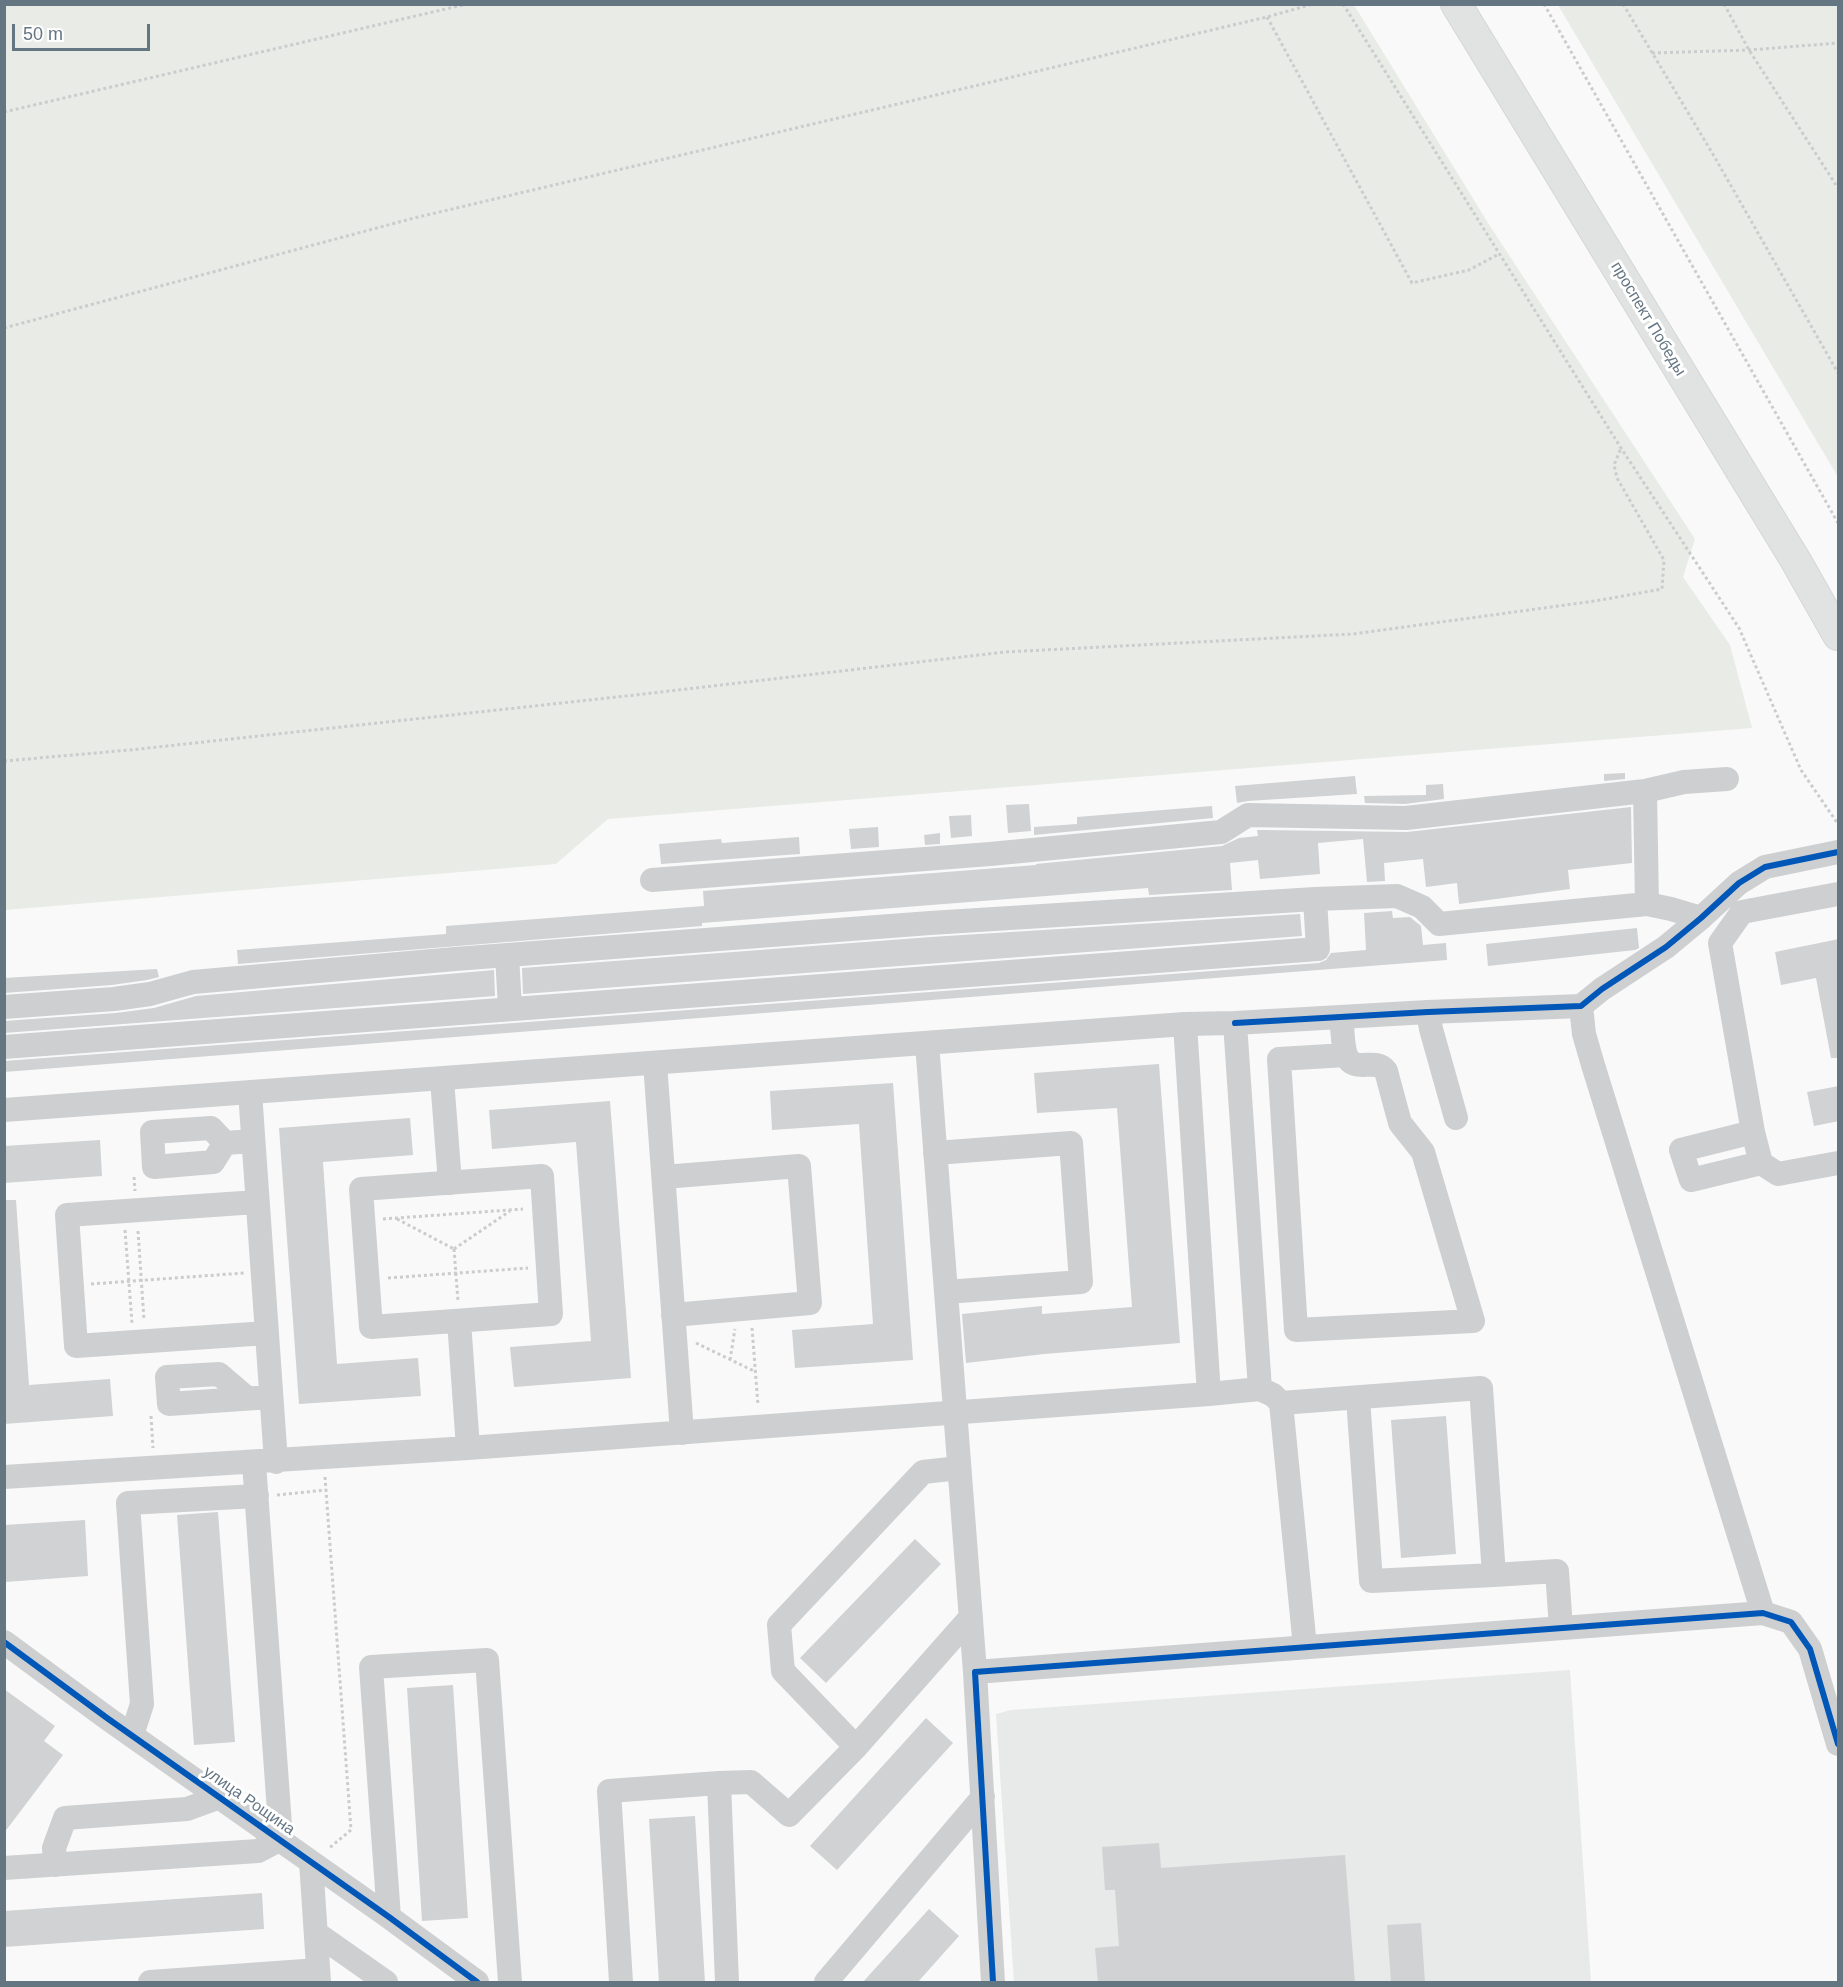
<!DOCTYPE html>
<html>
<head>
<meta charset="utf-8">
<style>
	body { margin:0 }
	#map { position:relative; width:1843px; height:1987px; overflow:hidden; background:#f9f9f9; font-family:Arial,sans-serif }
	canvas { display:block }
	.frame { position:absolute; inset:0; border:6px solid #657683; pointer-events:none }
	.scale { position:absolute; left:12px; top:24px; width:138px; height:27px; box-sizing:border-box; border:3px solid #657683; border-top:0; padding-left:8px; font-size:18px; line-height:21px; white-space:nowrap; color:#657683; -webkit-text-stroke:4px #fff; paint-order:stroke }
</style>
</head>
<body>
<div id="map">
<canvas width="1843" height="1987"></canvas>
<div class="frame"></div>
<div class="scale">50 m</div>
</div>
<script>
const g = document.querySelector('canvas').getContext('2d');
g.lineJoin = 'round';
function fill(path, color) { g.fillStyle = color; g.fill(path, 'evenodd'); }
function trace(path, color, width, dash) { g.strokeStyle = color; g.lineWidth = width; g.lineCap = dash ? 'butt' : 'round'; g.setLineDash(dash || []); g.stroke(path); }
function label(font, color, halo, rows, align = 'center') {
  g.font = font + ' Arial,sans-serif'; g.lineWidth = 6; g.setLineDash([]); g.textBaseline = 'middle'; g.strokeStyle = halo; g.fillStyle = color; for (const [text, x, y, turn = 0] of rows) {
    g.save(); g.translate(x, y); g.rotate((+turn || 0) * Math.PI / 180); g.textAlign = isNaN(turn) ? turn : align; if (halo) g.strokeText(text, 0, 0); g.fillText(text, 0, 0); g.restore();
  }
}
const built = new Path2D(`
	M1570,1670L1591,1982H1014L996,1714L1011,1710Z`);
const green = new Path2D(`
	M5,4L1354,5L1488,223L1695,539L1683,577L1730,645L1752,728L608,819L556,864L5,910Z
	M1558,5H1838V477Z`);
const building = new Path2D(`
	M1625,773V779L1604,781V774Z
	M1355,776L1357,794L1248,801L1237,803L1235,786Z
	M1443,784L1444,799L1405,804L1365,803L1364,796L1426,795V785Z
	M1029,804L1031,831L1008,833L1006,805Z
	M1212,806L1213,818L1034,835V827L1077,824V817Z
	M1631,807L1632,863L1568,870L1570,889L1459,904L1457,883L1426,887L1423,859L1384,863L1385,881L1367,882L1363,839L1318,843L1320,874L1260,879L1258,860L1230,863L1232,890L1149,895L1148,888L702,923V926L238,964L237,950L446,934V926L704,906L703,891L1036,865V864L1222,846L1239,838L1258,836L1257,830H1263L1407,832Z
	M971,815L972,836L951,838L949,816Z
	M878,827L879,847L851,849L849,829Z
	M940,833V844L925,845L924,835Z
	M799,837L800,854L661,864L659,844L721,839L722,843Z
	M1392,911L1393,918L1410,917L1421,926L1423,945L1446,943L1447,960L4,1072V1061L1319,963L1326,960L1331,953L1366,950L1364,913Z
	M1300,914L1302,936L523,994L522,968L931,937Z
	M1637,928L1639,948L1635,950L1488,966L1486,944Z
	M1839,939V1058H1831L1816,978L1781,985L1775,952Z
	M157,969L159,977L147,980L112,985L4,993V978Z
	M494,970L495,996L4,1033V1021L116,1013L154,1008L196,996Z
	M1159,1064L1180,1343L1044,1354L966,1363L962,1314L1042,1306V1314L1132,1307L1117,1108L1037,1113L1034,1073Z
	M893,1083L913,1360L795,1368L792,1330L873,1324L859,1124L772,1130L770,1091Z
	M1839,1086V1121L1814,1126L1807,1092Z
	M610,1101L631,1378L514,1387L510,1347L591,1341L576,1142L492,1149L489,1110Z
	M410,1118L413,1155L323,1162L337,1364L418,1358L421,1396L299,1404L279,1128Z
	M100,1140L102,1176L4,1183V1146Z
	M4,1200H16L29,1385L110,1379L113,1416L4,1424Z
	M1446,1416L1456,1554L1401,1558L1391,1420Z
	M218,1512L235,1742L194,1745L177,1515Z
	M85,1520L88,1576L5,1582L4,1525Z
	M915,1539L941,1564L826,1683L800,1658Z
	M453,1685L468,1918L422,1921L407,1688Z
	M4,1689L55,1726L44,1741L63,1755L4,1833Z
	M926,1718L953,1743L837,1870L810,1846Z
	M695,1816L705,1983H659L649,1819Z
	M1159,1843L1161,1868L1345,1855L1355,1983H1098L1095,1948L1119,1946L1115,1890H1105L1102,1847Z
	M262,1893L264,1929L4,1947V1911Z
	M929,1909L959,1936L917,1983H862Z
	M1421,1923L1425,1983H1391L1387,1925Z`);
const path = new Path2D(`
	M1343,4L1621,448L1739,628L1801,770L1838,824
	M1544,4L1838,523
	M1623,4L1714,156L1838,373
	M1724,4L1749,50L1838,188
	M1267,17L1412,283L1469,270L1499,254
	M1652,53L1749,50L1838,43
	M4,112L467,4
	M4,328L414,218L1267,17L1313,4
	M4,761L130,750L635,695L1005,652L1353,634L1595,601L1662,589L1664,560L1617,478L1614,465L1621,448
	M134,1177L135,1191
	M383,1219L523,1209
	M397,1219L454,1249
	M125,1230L132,1323
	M138,1231L144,1320
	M454,1249L458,1301
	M454,1249L510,1211
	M388,1278L528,1268
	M91,1284L244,1273
	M752,1328L758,1405
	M696,1343L756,1372
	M730,1360L735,1329
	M151,1416L153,1448
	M325,1477L351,1830L328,1849
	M277,1495L326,1490`);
const minor = new Path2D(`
	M1645,791L1647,904
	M652,880L990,854L1221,832L1248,815L1406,818L1645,791L1684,782L1727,779
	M1838,894L1742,912L1720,943L1753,1132L1761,1163L1778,1174L1838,1163
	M507,955L510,1008
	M1581,1006L1584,1034L1593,1065L1763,1613
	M4,1007L114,999L150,994L193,982L455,959L930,923L1315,899L1397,896L1422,907L1439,924L1647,904L1671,909L1701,918
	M1428,1012L1431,1029L1456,1118
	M1341,1017C1343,1029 1342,1044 1346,1055C1354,1075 1376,1056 1386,1071L1400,1123L1423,1152L1473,1321L1296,1330L1279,1059L1346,1055
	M1235,1023L1260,1389
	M1185,1024L1209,1394
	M927,1043L975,1672L993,1982
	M4,1047L1318,949L1315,899
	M655,1063L682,1433
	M442,1079L450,1183
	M250,1092L276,1462
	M4,1110L1185,1024L1235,1023L1428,1012L1581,1006L1602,989L1666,947L1701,918L1739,883L1765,867L1838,852
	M1753,1132L1681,1150L1691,1180L1761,1163
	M225,1143L213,1162L154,1167L152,1132L211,1128L225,1143L253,1141
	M935,1153L1071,1143L1081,1282L946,1292
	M542,1176L551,1314L371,1327L361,1189Z
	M664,1177L799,1166L810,1303L673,1315
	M257,1202L67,1215L76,1346L267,1333
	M459,1321L468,1448
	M247,1398L219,1374L167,1377L169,1404L271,1397
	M1281,1403L1481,1388L1494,1575L1371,1581L1358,1398
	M4,1477L468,1448L1209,1394L1260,1389L1273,1395L1281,1403L1305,1647
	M1494,1575L1557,1571L1561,1628
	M4,1642L107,1718L389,1917L477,1982
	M975,1672L1763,1613L1791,1622L1810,1649L1838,1744
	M132,1735L142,1704L128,1503L257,1496
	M856,1747L783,1671L779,1625L923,1472L959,1468
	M719,1783L751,1782L789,1815L856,1747L971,1617
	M311,1862L319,1982
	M55,1865L54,1848L65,1818L187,1809L220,1797
	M4,1868L258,1851L281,1839L254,1463
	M389,1917L371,1667L487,1660L510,1982
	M316,1933L386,1982
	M150,1982L318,1970
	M621,1982L609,1791L719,1783L727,1982
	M826,1982L983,1797`);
const major = new Path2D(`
	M1456,4L1796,561L1838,635`);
const cycleway = new Path2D(`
	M1235,1023L1428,1012L1581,1006L1602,989L1666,947L1701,918L1739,883L1765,867L1838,852
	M4,1642L107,1718L389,1917L477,1982
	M993,1982L975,1672L1763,1613L1791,1622L1810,1649L1838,1744`);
const streetNames = [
	["проспект Победы",1648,319,59],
	["улица Рощина",249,1801,35]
];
fill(built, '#e8e9e9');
fill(green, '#e8ebe6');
fill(building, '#d0d2d3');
trace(major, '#d5d6d7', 32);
trace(path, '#cbcccd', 3, [3, 3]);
trace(minor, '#cecfd0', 24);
trace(major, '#e1e2e2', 30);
trace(cycleway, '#0057b8', 6);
label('16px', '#657683', '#fff', streetNames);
</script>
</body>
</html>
